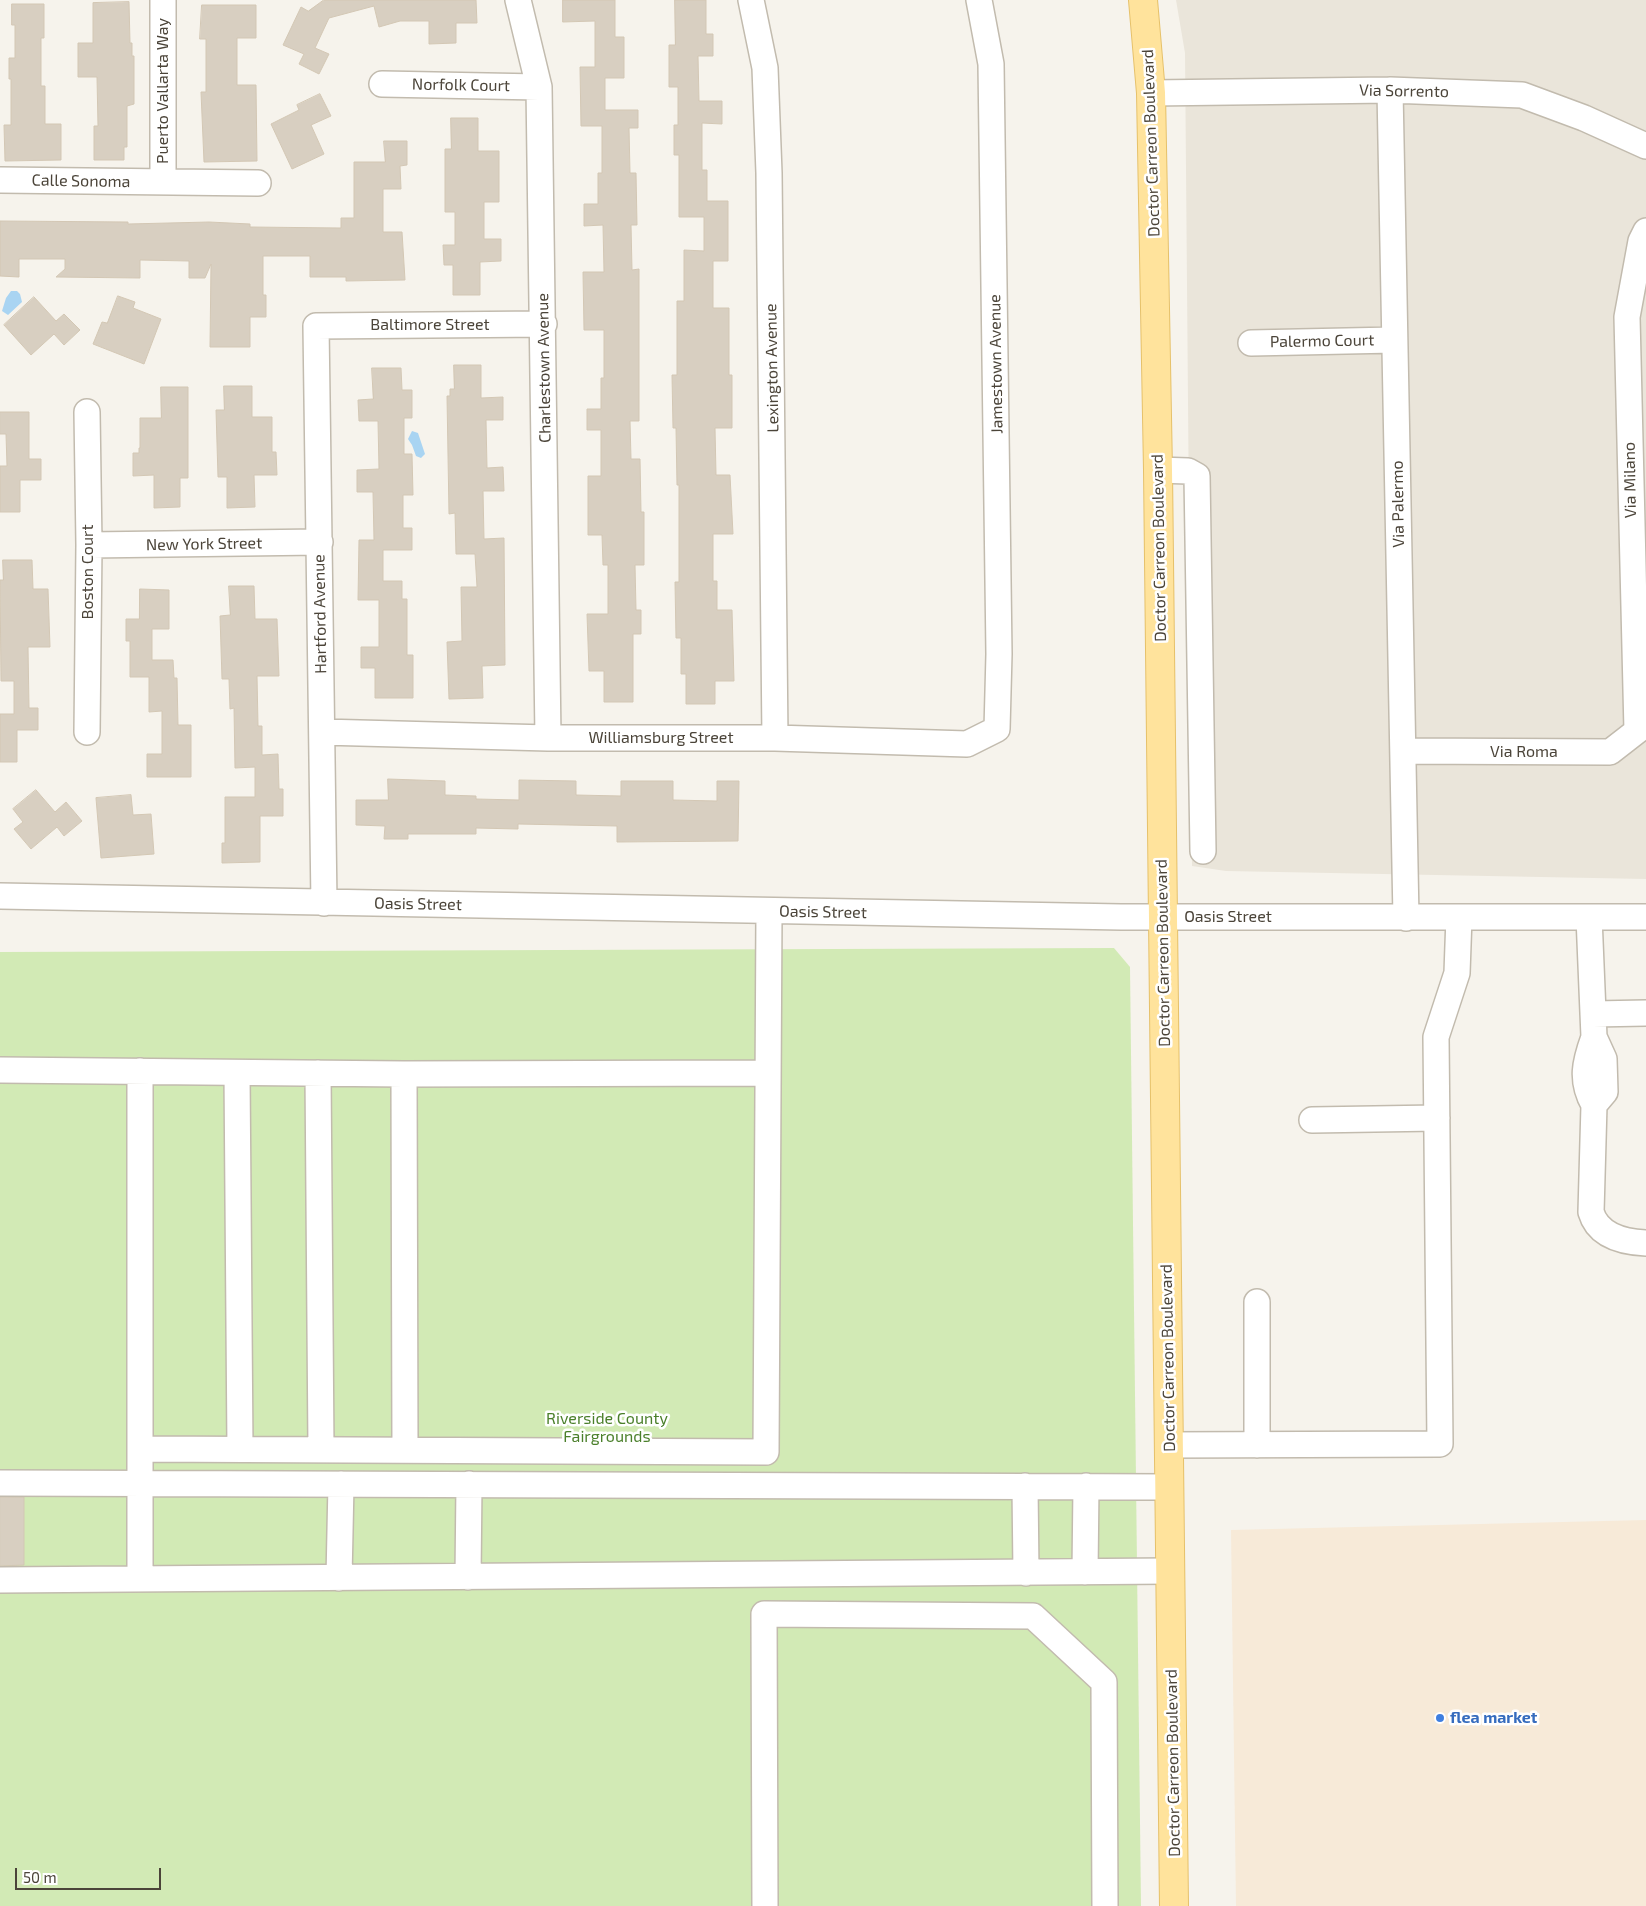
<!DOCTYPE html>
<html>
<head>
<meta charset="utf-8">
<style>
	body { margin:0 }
	#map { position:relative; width:1646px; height:1906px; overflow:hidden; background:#f6f3ec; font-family:"Exo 2",sans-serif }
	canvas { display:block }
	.scale { position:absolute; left:15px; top:1868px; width:146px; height:22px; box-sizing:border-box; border:2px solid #4b4439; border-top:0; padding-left:6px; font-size:15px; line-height:18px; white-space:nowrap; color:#4b4439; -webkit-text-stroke:4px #fff; paint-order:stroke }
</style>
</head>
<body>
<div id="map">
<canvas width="1646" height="1906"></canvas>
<div class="scale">50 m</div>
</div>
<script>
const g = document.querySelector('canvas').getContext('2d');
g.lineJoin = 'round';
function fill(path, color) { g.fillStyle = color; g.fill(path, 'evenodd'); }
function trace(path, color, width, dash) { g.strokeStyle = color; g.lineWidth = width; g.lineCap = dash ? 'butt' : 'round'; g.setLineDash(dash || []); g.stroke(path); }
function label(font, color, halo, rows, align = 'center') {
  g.font = font + ' "Exo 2",sans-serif'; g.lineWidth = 5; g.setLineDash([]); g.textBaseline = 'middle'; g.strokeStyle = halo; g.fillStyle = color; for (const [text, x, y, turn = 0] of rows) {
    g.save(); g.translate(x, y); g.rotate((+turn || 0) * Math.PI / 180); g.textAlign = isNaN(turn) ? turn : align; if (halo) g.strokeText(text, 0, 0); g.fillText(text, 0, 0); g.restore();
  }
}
const residential = new Path2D(`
	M1176,0H1646V879L1226,871L1192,866L1185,53Z`);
const commercial = new Path2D(`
	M1646,1520V1906H1236L1231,1530Z`);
const green = new Path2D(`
	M1114,948L1130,967L1141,1906H0V952Z`);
const water = new Path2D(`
	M11,291H17L20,294L22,302L8,315L2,311L6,298Z
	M412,431L418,433L425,454L421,458L416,456L412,445L408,439Z`);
const building = new Path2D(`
	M324,0H476L477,23H456V43L429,44V21H400L379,27L374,6L329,18L315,48L329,54L319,74L299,64L304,54L283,45L301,7L308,11Z
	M563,0H615V37H624V78H605V110H638V128H629L630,173H636L637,225H631L632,270L639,269V421H630L631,459H640L641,512H644V565H635L636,610H641V634H633V702H604V671H589L587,614H608V565H603L602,535H588V476H601V430H587V409H601V378H604V330H584L583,272H604L603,225L584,226V204H598V173H602V126H581L580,67H595V21L563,22Z
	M675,0H706V34H713V56H698L699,101H722V124L702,123V170H707V201H728V261H713V308H729V375H732V428H715L716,475H730L733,534H713V581H717V610H732L734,681H715V704H686V674H681V638H676L675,582H679V485H677L676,428H673L672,375H677V301H684V250L704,251V217H679V155H674V125H678V87H669V45H675Z
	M129,2L130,43H132V56H134V104L127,106V147H124V160H94V126H98L97,77H78V43H93V3Z
	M12,4H44V38H41V86H45V124H61V160L5,161L4,125H11V79H9V58H15V25H12Z
	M202,5H256V38H237V85H256L257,161L204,162L201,92H206V39H200Z
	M320,94L331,116L311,125L324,154L292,169L271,124L299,110L297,105Z
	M451,118H478V151H499V202H484V239H501V261L480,262V295H453V265H444L443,245H455V212H445V149H451Z
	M384,141H407V165L400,166L401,189H383V232H402L405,280L346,281V277H310V256H263V295H266V317H250V347H210L211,264L205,278H189V261L140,260V278L56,277L65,269V259H19V277L0,276V221L128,222V224L209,222L250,224V227L341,228V218H354V162H385Z
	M118,296L135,302L133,308L161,319L144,364L93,344L102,322L107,323Z
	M34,297L56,321L64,314L80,330L64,345L54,334L31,355L4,325Z
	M454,365H481V398L503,397V420H486L487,468L503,467L504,491H483L484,539L504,538L505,665L482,666L483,698L449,699L447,642L462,641L461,587H477L475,554H456L455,513L449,514L447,396H450V389H454Z
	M372,368H401L402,390H412V418H404V454H412L413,495H403V528H412V550H383V581H402V599H407V655H413V698H375V668H361V647H379V600H358L359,540H374L373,492H357V470L379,469L378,421H359L358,400L373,399Z
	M224,386H252V417H272V452H276L277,475H254L255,507L227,508V477H218L216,410H224Z
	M161,387H188V478H180V507L154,508V475L133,476V453H139V448H140V418H161Z
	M0,412H29V459H41V480H20V512H0V466H7L6,434H0Z
	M3,560H32L33,589H48L50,647H28L29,708H38V730H17V762H0V714H14V681H1L0,580H3Z
	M229,586H254L255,619H277L279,676H257L258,726H262V755L278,754L279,789H283V816H260V862L222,863V843H225V797H255V767L235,768L234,708L230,709L229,679H222L220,616L230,615Z
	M140,589L169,590V629H152V660H173L174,678H177L178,725H191V777H147V754H162V711L149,712V677H130V641H126V619H139Z
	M388,779L445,781V795L476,796V799L519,800V780L576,781V795L621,796V781H673V800L717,801V781H739L738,841L617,842V826L518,824V829L476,828V834H408V839H384L385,826L356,825V800H388Z
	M36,790L55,812L66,802L82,821L64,836L57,827L31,849L14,829L23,822L13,809Z
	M131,795L133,815L151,814L154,854L101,858L96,798Z
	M0,1497H24V1565L0,1566Z`);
const minor = new Path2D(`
	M163,0V181
	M518,0L539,87L548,738
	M751,0L765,68L769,173L775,738
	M382,84L539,87
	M1390,90L1406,918
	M1151,93L1390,90L1522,95L1584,118L1646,146
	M0,180L258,183
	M1251,343L1394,340
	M1158,470L1188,471L1197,476L1203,851
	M89,545L320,542
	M87,732L89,545L87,412
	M322,732L548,738H775L967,744L997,729L999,654L991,64L979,0
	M1404,751L1610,752L1637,731L1627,317L1641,241L1646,231
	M0,896L1121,917H1646
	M324,903L316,326L544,324
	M1589,917L1594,1037L1604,1059L1605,1092L1594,1105
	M1593,1014L1646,1013
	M1594,1037C1585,1062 1580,1080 1594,1105L1591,1212C1598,1236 1624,1242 1646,1243
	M0,1070L404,1074L768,1073
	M237,1073L240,1449
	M318,1073L321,1450
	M404,1074L405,1450
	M1312,1120L1437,1118
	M1257,1302V1445
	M1169,1445L1440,1444L1436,1037L1457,973L1459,917
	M141,1449L766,1452L769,911
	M0,1483L1169,1487
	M1025,1486L1026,1573
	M1085,1572L1086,1486
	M468,1577L469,1484
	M339,1578L341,1484
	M140,1579V1071
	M0,1580L1170,1571
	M765,1906L764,1614L1033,1616L1104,1682L1105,1906`);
const major = new Path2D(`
	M1143,0L1151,93L1158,470L1174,1906`);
const markers = [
	[1440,1718,5,"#3f7fe0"]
];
const streetNames = [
	["Norfolk Court",461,85,1],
	["Puerto Vallarta Way",163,91,-90],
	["Via Sorrento",1404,91,1],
	["Doctor Carreon Boulevard",1151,143,-92],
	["Calle Sonoma",81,181,1],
	["Baltimore Street",430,325],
	["Palermo Court",1322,341,-1],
	["Jamestown Avenue",996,364,-91],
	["Charlestown Avenue",544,368,-91],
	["Lexington Avenue",772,368,-91],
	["Via Milano",1630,480,-91],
	["Via Palermo",1398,504,-91],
	["New York Street",204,544,-1],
	["Doctor Carreon Boulevard",1159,548,-91],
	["Boston Court",88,572,-90],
	["Hartford Avenue",320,614,-91],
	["Williamsburg Street",661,738],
	["Via Roma",1524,752],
	["Oasis Street",418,904,1],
	["Oasis Street",823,912,1],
	["Oasis Street",1228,917],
	["Doctor Carreon Boulevard",1163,953,-91],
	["Doctor Carreon Boulevard",1168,1358,-91],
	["Doctor Carreon Boulevard",1173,1763,-91]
];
const parkNames = [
	["Riverside County",607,1419],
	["Fairgrounds",607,1437]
];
const shopNames = [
	["flea market",1450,1718]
];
fill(residential, '#eae5da');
fill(commercial, '#f7ead8');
fill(green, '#d2eab5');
fill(water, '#a9d4f2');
fill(building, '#d8cfc1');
trace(building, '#d3c7b4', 1);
trace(minor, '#c2bbae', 28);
trace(major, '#e6c16a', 30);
trace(minor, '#fff', 25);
trace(major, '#ffe39c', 28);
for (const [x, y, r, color] of markers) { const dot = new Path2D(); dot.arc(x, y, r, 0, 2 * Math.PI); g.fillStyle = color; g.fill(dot); trace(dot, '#fff', 2); }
label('16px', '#4b4439', '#fff', streetNames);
label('16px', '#4a7f2a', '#fff', parkNames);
label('bold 16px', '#366cbe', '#fff', shopNames, 'left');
</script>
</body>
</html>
